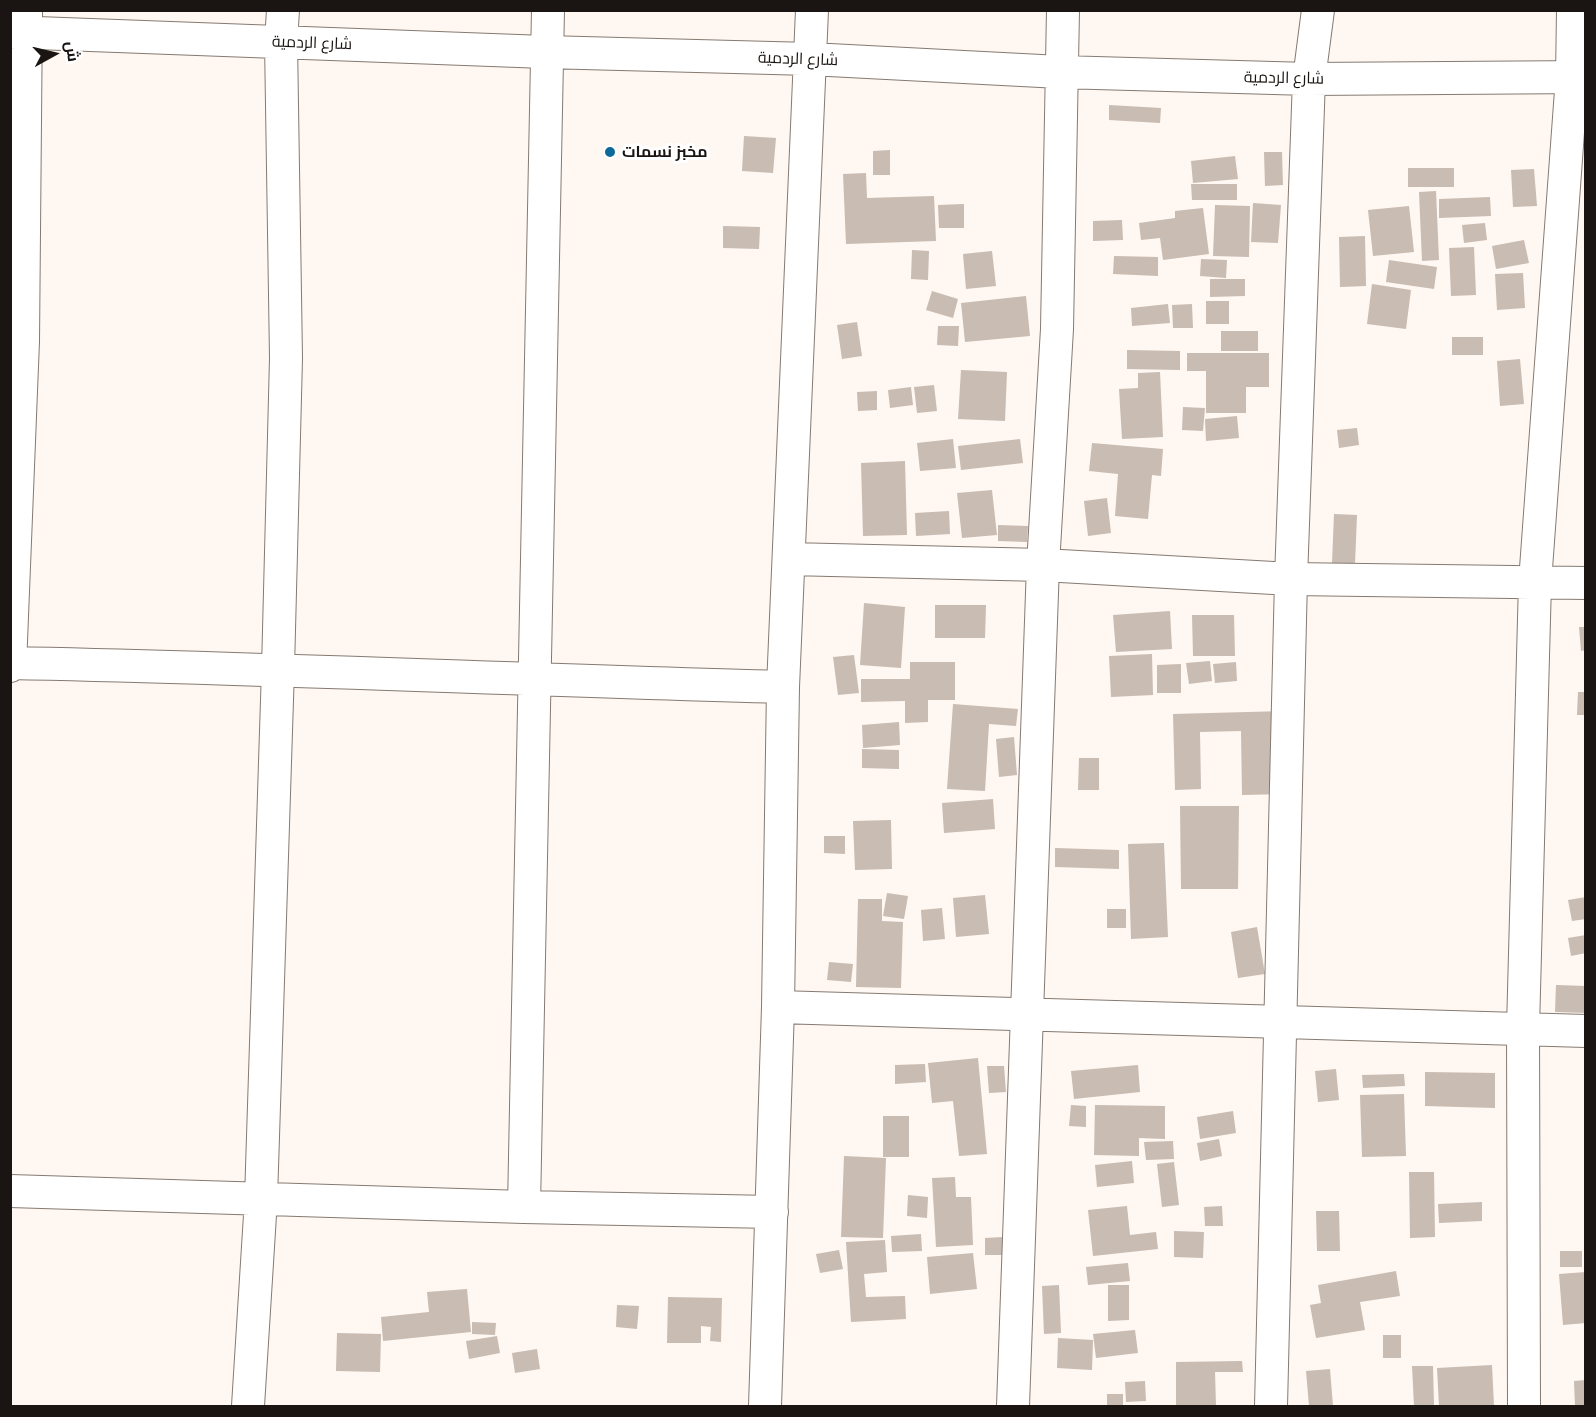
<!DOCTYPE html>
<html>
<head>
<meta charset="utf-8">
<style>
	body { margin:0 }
	#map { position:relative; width:1596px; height:1417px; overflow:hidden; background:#fff7f1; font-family:"Public Sans",Cairo,sans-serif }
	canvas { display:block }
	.frame { position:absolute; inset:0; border:12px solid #1a1512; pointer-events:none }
	.north { position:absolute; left:24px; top:24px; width:60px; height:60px; -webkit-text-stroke:4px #fff; paint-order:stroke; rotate:82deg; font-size:16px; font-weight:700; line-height:24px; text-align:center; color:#1a1512 }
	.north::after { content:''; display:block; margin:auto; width:21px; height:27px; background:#1a1512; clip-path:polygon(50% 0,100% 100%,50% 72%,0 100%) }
</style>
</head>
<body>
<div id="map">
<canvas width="1596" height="1417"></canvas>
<div class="frame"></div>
<div class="north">ش</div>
</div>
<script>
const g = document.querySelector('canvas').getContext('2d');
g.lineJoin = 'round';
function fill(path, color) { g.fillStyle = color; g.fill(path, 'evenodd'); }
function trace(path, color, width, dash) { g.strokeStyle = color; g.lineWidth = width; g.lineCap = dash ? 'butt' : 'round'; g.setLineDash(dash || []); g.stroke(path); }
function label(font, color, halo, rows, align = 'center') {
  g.font = font + ' "Public Sans",Cairo,sans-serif'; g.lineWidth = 6; g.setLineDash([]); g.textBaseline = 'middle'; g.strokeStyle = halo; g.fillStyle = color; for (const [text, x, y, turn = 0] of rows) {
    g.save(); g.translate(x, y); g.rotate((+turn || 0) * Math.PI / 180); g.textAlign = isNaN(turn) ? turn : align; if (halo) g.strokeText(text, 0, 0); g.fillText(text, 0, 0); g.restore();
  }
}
const building = new Path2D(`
	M1109,105L1161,108L1160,123L1109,120Z
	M744,136L776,138L773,173L742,171Z
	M890,150V175H873V151Z
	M1264,152H1282L1283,185L1265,186Z
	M1235,156L1238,179L1193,183L1191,161Z
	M1408,168H1454V187H1408Z
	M1534,169L1537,206L1513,207L1511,170Z
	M866,173L867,198L934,196L936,241L846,244L843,174Z
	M1191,184H1237V200H1192Z
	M1436,191L1439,260L1422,261L1419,192Z
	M1490,197L1491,216L1439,218V199Z
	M1253,203L1281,205L1278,243L1251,242Z
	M964,204V228H939L938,205Z
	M1215,205L1250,206L1249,257L1213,256Z
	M1409,206L1414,252L1373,256L1368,210Z
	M1203,208L1209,254L1163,260L1160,238L1141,240L1139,223L1175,218V211Z
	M1122,220L1123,240L1093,241V221Z
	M1485,223L1487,240L1464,243L1462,225Z
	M723,226L760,227L759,249L723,248Z
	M1365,236L1366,286L1340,287L1339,237Z
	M1524,240L1529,263L1496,269L1492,246Z
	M1474,247L1476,295L1451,296L1449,248Z
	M912,250L929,251L928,280L911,279Z
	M992,251L996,286L966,289L963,254Z
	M1114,256L1158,257V276L1113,274Z
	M1201,259L1227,260L1226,278L1200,276Z
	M1389,260L1437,267L1434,289L1386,282Z
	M1523,273L1525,308L1497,310L1495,274Z
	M1210,279H1245V296L1210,297Z
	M1372,284L1411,290L1406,329L1367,324Z
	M932,291L958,299L953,318L926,310Z
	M1026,296L1030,336L965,342L961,303Z
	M1206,301H1229V324H1206Z
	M1168,304L1170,323L1132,326L1131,308Z
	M1192,304L1193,328H1173L1172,305Z
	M857,322L862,356L842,359L837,325Z
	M938,326H959L958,346L937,345Z
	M1221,331H1258V351H1221Z
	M1452,337H1483V355H1452Z
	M1127,350L1180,351V370L1127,369Z
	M1187,353H1269V387H1246V413H1206V371H1187Z
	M1520,359L1524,404L1500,406L1497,361Z
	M961,370L1007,372L1005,421L958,419Z
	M1160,372L1163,437L1122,439L1119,389L1138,388V373Z
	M934,385L937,411L917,413L914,387Z
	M911,387L913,405L890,408L888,390Z
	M877,391V410L858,411L857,392Z
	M1183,407L1205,408L1203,431L1182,430Z
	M1237,416L1239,438L1206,441L1205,419Z
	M1357,428L1359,445L1339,448L1337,430Z
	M953,439L956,468L920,471L917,443Z
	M1020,439L1023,463L961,470L958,446Z
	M1092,443L1163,449L1161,476L1152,475L1148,519L1115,516L1118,474L1089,471Z
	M905,461L907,535L863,536L861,463Z
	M992,490L997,535L962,538L957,493Z
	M1107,498L1111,533L1088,536L1084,501Z
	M949,511L950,534L916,536L915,513Z
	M1334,514L1357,515L1355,564L1332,563Z
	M998,525L1028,526L1027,542L998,541Z
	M864,603L905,607L901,668L860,665Z
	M935,605H986L985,638H935Z
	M1170,611L1172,649L1116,652L1113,615Z
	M1192,615H1234L1235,656H1193Z
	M1579,627H1586V650L1581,651Z
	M1152,654L1153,695L1111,697L1109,656Z
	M854,655L859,693L838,695L833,657Z
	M1210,661L1212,681L1189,684L1186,663Z
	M910,662H955V700H928V722L905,723V701L861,702V679H910Z
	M1236,662L1237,681L1215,683L1213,664Z
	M1181,664V693H1157V665Z
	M1578,692H1586V715H1577Z
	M953,704L1018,709L1016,726L989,724L985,791L947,789Z
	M1285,711L1287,794L1242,795L1241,731L1200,732L1201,789L1175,790L1173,714Z
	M899,722L900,745L863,748L862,725Z
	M1014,737L1017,775L999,777L996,739Z
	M862,749L899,750V769L862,768Z
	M1079,758H1099V790H1078Z
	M993,799L995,829L944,833L942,803Z
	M1180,806H1239L1238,889H1181Z
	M891,820L892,869L855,870L853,821Z
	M824,836H845V854L824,853Z
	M1164,843L1168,937L1131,939L1128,844Z
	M1055,848L1119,850V869L1055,867Z
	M887,893L908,896L904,919L883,916Z
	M985,895L989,934L956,937L953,898Z
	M1586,897V919L1572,921L1568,900Z
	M858,899H882V921L903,922L901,988L856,987Z
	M942,908L945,939L923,941L921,910Z
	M1107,909H1126V928H1107Z
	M1257,927L1265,974L1238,978L1231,932Z
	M1586,935V953L1571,956L1568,938Z
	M829,962L853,964L851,982L827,980Z
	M1556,985L1586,986V1013L1555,1012Z
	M978,1058L987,1154L959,1156L953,1101L932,1103L928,1063Z
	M925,1064L926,1082L895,1084V1065Z
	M1138,1065L1140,1092L1074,1099L1071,1071Z
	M987,1066H1004L1006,1092L989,1093Z
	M1336,1069L1339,1100L1318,1102L1315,1071Z
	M1425,1072L1495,1073V1108L1425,1106Z
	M1404,1074L1405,1086L1363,1088L1362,1075Z
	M1404,1094L1406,1156L1362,1157L1360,1095Z
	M1071,1105L1086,1106V1127L1069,1126Z
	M1095,1105L1165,1106V1139L1139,1138V1156L1094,1155Z
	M1233,1111L1236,1133L1200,1139L1197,1117Z
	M883,1116H909V1157H883Z
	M1219,1139L1222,1156L1200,1161L1197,1143Z
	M1173,1141L1174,1159L1146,1160L1144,1142Z
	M844,1156L886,1158L883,1238L841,1237Z
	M1132,1161L1134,1183L1097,1187L1095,1165Z
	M1174,1162L1179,1205L1162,1207L1157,1164Z
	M1409,1172H1434L1435,1237L1410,1238Z
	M955,1177L956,1197H971L973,1245L936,1247L932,1178Z
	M908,1195L928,1197L927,1218L907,1216Z
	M1482,1202V1221L1439,1223L1438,1204Z
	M1127,1206L1130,1235L1156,1232L1158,1249L1093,1256L1088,1210Z
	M1222,1206L1223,1226H1205L1204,1207Z
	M1316,1211H1339L1340,1251H1317Z
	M1174,1231L1204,1232L1203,1258L1174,1257Z
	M921,1234L922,1251L892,1252L891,1236Z
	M1003,1237V1255H985V1238Z
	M885,1240L887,1272L864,1274L866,1297L905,1296L906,1319L851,1322L846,1242Z
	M839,1250L843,1269L820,1273L816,1254Z
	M1560,1251H1582V1267H1560Z
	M973,1253L977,1289L930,1294L927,1257Z
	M1128,1263L1130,1281L1088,1285L1086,1267Z
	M1396,1271L1400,1296L1360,1302L1365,1330L1316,1338L1310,1305L1321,1303L1318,1285Z
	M1586,1272V1323L1563,1325L1559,1274Z
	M1059,1285L1061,1333L1044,1334L1042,1286Z
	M1108,1285H1129V1320L1108,1321Z
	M467,1289L471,1332L383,1341L381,1317L429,1312L427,1292Z
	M668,1297L722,1298L721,1342L710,1341L711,1327L701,1326V1343H667Z
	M617,1305L639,1306L637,1329L616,1327Z
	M472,1322L496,1323L495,1335L472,1334Z
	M1135,1330L1138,1353L1096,1358L1093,1334Z
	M337,1333L381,1334L380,1372L336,1371Z
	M1383,1335H1401V1358H1383Z
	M497,1336L500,1353L469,1359L466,1341Z
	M1058,1338L1093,1340L1092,1370L1057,1368Z
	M537,1349L540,1369L515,1373L512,1353Z
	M1242,1361L1243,1372H1215L1216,1406H1176V1362Z
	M1492,1365L1494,1406H1439L1437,1368Z
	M1412,1366H1433L1434,1406H1414Z
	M1330,1369L1333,1406H1309L1306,1371Z
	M1586,1380V1406H1575L1574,1381Z
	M1145,1381L1146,1401L1126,1402L1125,1382Z
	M1107,1394H1123V1406H1107Z`);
const street = new Path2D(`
	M10,32L545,52L810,59L1060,72L1309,79L1586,77
	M789,559L1043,565L1291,579L1586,583
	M10,663C268,668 525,680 783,687
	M10,666L23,341L26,11
	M778,1007L1586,1031
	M10,1191L524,1207L772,1212
	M524,1207L548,10
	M248,1406L261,1199L278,669L286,358L281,42L283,10
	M765,1406L778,1007L783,687L812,10
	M1013,1406L1043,565L1057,329L1063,10
	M1271,1406L1291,579L1309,79L1318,10
	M1524,1406L1523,1028L1535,582L1572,77L1573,10`);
const markers = [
	[610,152,6,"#0c6999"]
];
const streetNames = [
	["شارع الردمية",312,43,2],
	["شارع الردمية",798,59,2],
	["شارع الردمية",1284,78,1]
];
const poiNames = [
	["مخبز نسمات",622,152]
];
fill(building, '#c8bcb3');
trace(street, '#857a71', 34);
trace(street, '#fff', 32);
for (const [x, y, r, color] of markers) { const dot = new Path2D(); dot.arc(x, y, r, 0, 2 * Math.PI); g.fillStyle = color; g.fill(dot); trace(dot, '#fff', 2); }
label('16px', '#1a1512', '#fff', streetNames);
label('bold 16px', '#1a1512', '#fff', poiNames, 'left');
</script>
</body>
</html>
